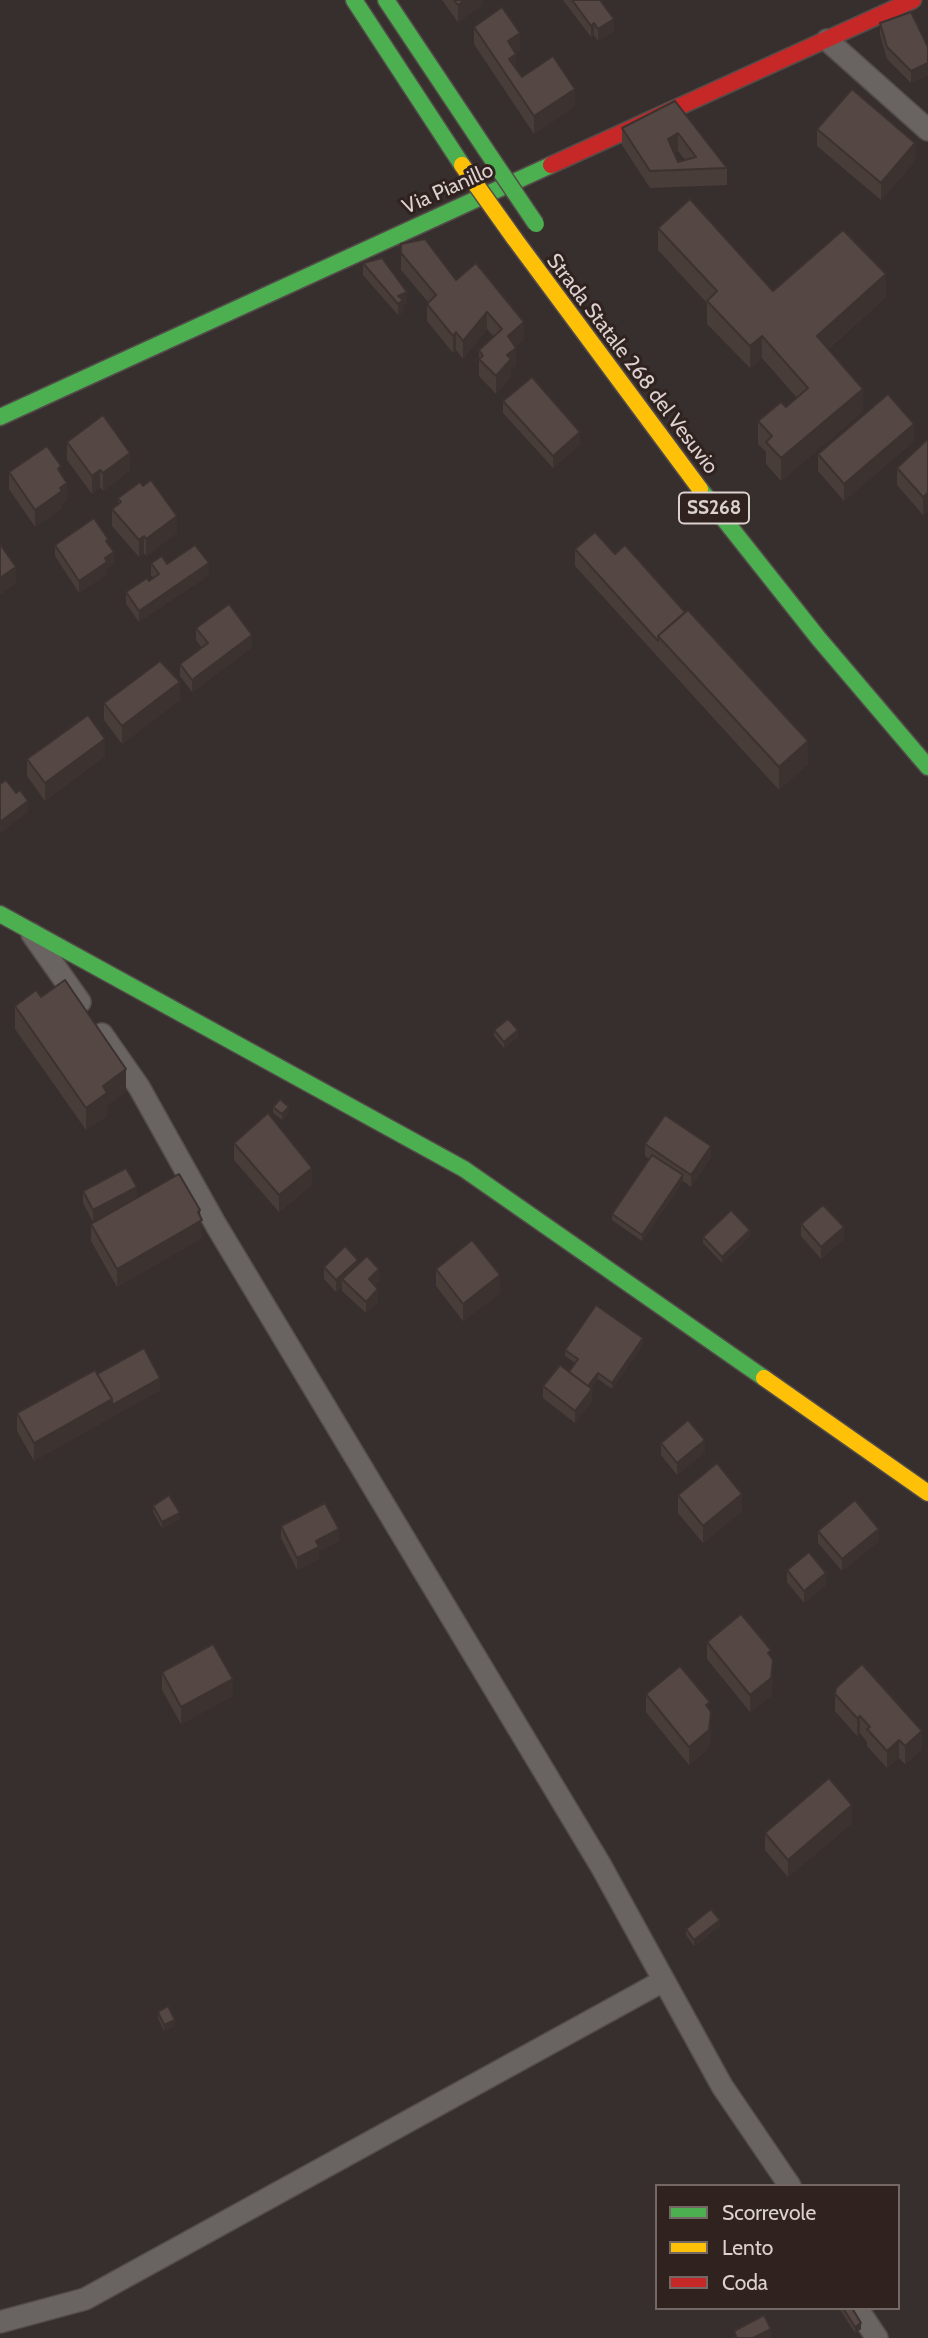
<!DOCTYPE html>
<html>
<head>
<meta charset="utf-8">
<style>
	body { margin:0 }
	#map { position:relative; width:928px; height:2338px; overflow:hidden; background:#372f2d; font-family:Cabin,sans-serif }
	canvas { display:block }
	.legend { position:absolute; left:655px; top:2184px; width:245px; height:126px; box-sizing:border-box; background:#30221f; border:2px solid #746865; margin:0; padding:9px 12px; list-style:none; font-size:21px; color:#dbd1cf }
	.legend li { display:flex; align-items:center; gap:14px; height:35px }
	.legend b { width:35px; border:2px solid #746865 }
</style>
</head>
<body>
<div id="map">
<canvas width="928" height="2338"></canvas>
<ul class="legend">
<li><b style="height:9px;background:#4caf50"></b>Scorrevole</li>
<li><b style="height:9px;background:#ffc107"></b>Lento</li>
<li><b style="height:9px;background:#c62828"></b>Coda</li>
</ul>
</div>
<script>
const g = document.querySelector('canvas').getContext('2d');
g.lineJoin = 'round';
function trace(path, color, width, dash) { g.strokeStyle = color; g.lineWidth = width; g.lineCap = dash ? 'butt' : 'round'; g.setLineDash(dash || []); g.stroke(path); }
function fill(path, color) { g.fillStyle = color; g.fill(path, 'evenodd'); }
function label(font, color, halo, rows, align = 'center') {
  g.font = font + ' Cabin,sans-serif'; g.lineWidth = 6; g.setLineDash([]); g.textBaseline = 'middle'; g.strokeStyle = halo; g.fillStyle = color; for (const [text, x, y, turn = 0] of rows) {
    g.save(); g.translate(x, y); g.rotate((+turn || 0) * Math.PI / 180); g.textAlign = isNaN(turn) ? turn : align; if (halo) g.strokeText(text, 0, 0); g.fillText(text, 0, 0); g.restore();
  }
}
const street = new Path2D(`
	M827,40L928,130
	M32,934L80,1002
	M102,1034L139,1087L216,1225L601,1866L722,2086L790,2186
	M857,2308L877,2338
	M0,2322L85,2299L663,1981`);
const fast = new Path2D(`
	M354,0L462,165
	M386,0L486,150
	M0,417L551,165
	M700,489L819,639L928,767
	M0,914L464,1169L764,1378`);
const slow = new Path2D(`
	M514,238L700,489
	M764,1378L928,1493`);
const jam = new Path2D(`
	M551,165L913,0`);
const fastBridge = new Path2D(`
	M486,150L536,224`);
const slowBridge = new Path2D(`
	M462,165L514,238`);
const wall = new Path2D(`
	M442,0H482V5L458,22Z
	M563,0H600L614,31L598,41L594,35L591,37Z
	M880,23L928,47V75L911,83L887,59L880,35Z
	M474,27L520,50L516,53V69L522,77L575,106L534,134L474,44Z
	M675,101L727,168V185L650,188L622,145V128ZM678,151L685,160L678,162L674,153Z
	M817,129L915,161L881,200L817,146Z
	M658,228L773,291L886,297L828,349L863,411L781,481L766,464V452L758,444V421L786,407L797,398L762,358L750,368L707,324V303L658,250Z
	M401,244L456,280L524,339L515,347L516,365L511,369V377L496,394L479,376V350L494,337L487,329L463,359L456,350L453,353L427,321V304L428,302L401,270Z
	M363,263L407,303L403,305V312L398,315L363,275Z
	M503,401L580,444L553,468L503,413Z
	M928,439V510L923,515L897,485V468Z
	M914,441L844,501L818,471V454Z
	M67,442L130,470L103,491L100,487L92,494L67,460Z
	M9,472L61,473L67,500L62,504V508L35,527L9,489Z
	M143,486L177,533L146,556L144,553L139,557L112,526V509L118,505V498Z
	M108,544L114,564L107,568V574L79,593L55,556V545Z
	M575,549L808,764L779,790L575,566Z
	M151,563L167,564L209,575L139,622L126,604V592L154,578L151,575Z
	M196,628L252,647L192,692L180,676V664L202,648L196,640Z
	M180,700L122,744L104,720V703Z
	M105,756L45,801L27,776V759Z
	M15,1006L126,1092L107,1105V1116L86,1130L15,1029Z
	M494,1030L518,1036L504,1048L494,1036Z
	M273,1107L289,1113L282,1120L273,1113Z
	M234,1143L312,1185L279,1212L234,1160Z
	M645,1144L711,1157L691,1187L683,1181L642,1241L612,1220V1214L649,1159L645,1156Z
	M83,1191L137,1198L200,1218L202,1238L117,1287L91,1241V1224L115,1210L93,1222L83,1203Z
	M801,1224L844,1239L821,1259L801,1236Z
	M750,1236L722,1263L703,1243V1237Z
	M358,1265L379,1281L375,1285L378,1301L366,1313L342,1291V1286L336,1292L324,1279V1267Z
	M436,1269L500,1293L463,1321L436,1286Z
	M643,1344L612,1389L598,1379L591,1388L592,1401L575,1423L543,1398V1386L569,1372L575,1363L565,1356V1350Z
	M97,1374L160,1390L34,1461L17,1431V1413Z
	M661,1443L705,1452L677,1475L661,1455Z
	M678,1495L742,1511L703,1543L678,1513Z
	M153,1506L180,1519L162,1528L153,1512Z
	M281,1526L339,1541L319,1551V1559L297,1570L281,1538Z
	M818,1531L879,1541L842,1571L818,1543Z
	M787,1570L826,1585L804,1603L787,1582Z
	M707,1642L771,1657L773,1677L771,1696L750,1712L707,1659Z
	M162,1672L233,1696L181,1724L162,1690Z
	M646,1694L710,1710L711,1729L709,1748L689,1765L646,1712Z
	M835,1694L922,1749L905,1764L899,1758L887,1768L867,1746V1742L860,1733L857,1736L835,1711Z
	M852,1823L788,1877L765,1850V1833Z
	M720,1926L694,1946L686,1935V1929Z
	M158,2012L175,2026L164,2031L158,2018Z
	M839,2308H852L861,2329L855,2333Z`);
const shadedWall = new Path2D(`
	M465,0H482V5L458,22V5Z
	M614,19V31L598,41V29Z
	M594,23V35L591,37V26Z
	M520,33V50L508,58V41Z
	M516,54V71L509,59Z
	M928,63V75L911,83V71Z
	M575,89V106L534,134V116Z
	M678,133V151L668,157V139Z
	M915,143V161L881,200V183Z
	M886,274V297L817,358V336Z
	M407,292V303L403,305V312L398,315V296Z
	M487,312V329L463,359V341Z
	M524,322V339L508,353V336Z
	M456,332V350L453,353V336Z
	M762,336V358L750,368V346Z
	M516,348V365L511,369V377L496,394V376L507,355Z
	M863,389V411L781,481V458Z
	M914,424V441L844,501V484Z
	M580,432V444L553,468V456Z
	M130,453V470L103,491V473Z
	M100,470V487L92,494V476Z
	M67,483V500L62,504V508L35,527V510Z
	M928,493V510L923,515V497Z
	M177,516V533L146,556V539Z
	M144,536V553L139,557V540Z
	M114,552V564L107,568V574L79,593V581L105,558Z
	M209,563V575L139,622V611Z
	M16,567V584L0,595V578Z
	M252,635V647L192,692V680Z
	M180,682V700L122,744V726Z
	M105,739V756L45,801V783Z
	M808,741V764L779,790V767Z
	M28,801V812L0,834V822Z
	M518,1030V1036L504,1048V1042Z
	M126,1069V1092L107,1105V1116L86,1130V1108L103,1086Z
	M289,1107V1113L282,1120V1114Z
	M711,1146V1157L691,1187V1175Z
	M312,1168V1185L279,1212V1195Z
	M683,1175V1181L642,1241V1235Z
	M137,1187V1199L93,1222V1210Z
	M200,1210L202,1238L117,1287V1269Z
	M844,1227V1239L821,1259V1247Z
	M750,1230V1236L722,1263V1257Z
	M358,1260V1271L342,1279V1286L336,1292V1280Z
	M379,1269V1281L369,1291V1279Z
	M500,1275V1293L463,1321V1304Z
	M378,1289V1301L366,1313V1302Z
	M643,1338V1344L612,1389V1383Z
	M598,1373V1379L585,1396V1390Z
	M160,1378V1390L34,1461V1443L112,1399Z
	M592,1389V1401L575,1423V1411Z
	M705,1440V1452L677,1475V1463Z
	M742,1494V1511L703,1543V1526Z
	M180,1513V1519L162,1528V1522Z
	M339,1529V1541L319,1551V1559L297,1570V1558L316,1541Z
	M879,1529V1541L842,1571V1559Z
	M826,1573V1585L804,1603V1591Z
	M773,1660V1677L771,1696L750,1712V1695Z
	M233,1679V1696L181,1724V1707Z
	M711,1712V1729L709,1748L689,1765V1747Z
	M860,1716V1733L857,1736V1718Z
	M922,1731V1749L905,1764V1746Z
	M899,1740V1758L887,1768V1751Z
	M852,1805V1823L788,1877V1860Z
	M720,1920V1926L694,1946V1940Z
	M175,2020V2026L164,2031V2025Z
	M861,2323V2329L855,2333V2327Z
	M771,2329V2338H753Z`);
const building = new Path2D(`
	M454,0H465L458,5Z
	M572,0H600L614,19L598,29L594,23L591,26Z
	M502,7L520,33L508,41L516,54L509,59L522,77L553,56L575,89L534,116L474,27Z
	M911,12L928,47V63L911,71L887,47L880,23Z
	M852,89L915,143L881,183L817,129Z
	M675,101L727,168L650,171L622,128ZM678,133L696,157L678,162L668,139Z
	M690,199L773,291L843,230L886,274L817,336L863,389L781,458L766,442L772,436L758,421L781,402L786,407L808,388L762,336L750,346L707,301L717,291L658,228Z
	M425,239L456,280L476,263L524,322L508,336L516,348L507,355L511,359L496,376L479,359L483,356L479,350L502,329L487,312L463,341L456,332L453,336L427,304L436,295L401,253V244Z
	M382,258L407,292L398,296L403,300L398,304L363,263Z
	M532,377L580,432L553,456L503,401Z
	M888,394L914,424L844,484L818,454Z
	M103,415L130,453L103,473L100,470L92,476L67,442Z
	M928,439V493L923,497L897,468Z
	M47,446L61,466L58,469L67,483L60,488L62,491L35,510L9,472Z
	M151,480L177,516L146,539L144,536L139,540L112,509L121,502L118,498L140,482L143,486Z
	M94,518L108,539L106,541L114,552L105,558L107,562L79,581L55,545Z
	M595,532L615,554L625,545L685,612L658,636V641L575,549Z
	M0,544L16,567L0,578Z
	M195,545L209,563L139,611L126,592L147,578L149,581L159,574L151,563L162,556L167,564Z
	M229,604L252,635L192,680L180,664L208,643L196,628Z
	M688,610L808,741L779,767L658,636Z
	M160,661L180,682L122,726L104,703Z
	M88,715L105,739L45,783L27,759Z
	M6,780L16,793L20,790L28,801L0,822V784Z
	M65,980L126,1069L103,1086L107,1093L86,1108L15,1006L36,990L41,997Z
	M508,1019L518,1030L504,1042L494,1030Z
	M280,1099L289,1107L282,1114L273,1107Z
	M268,1113L312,1168L279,1195L234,1143Z
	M665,1115L711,1146L691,1175L645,1144Z
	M652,1155L683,1175L642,1235L612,1214Z
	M126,1168L137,1187L93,1210L83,1191Z
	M179,1174L200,1210L198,1212L202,1220L117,1269L91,1224Z
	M823,1205L844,1227L821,1247L801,1224Z
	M731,1210L750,1230L722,1257L703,1237Z
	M472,1240L500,1275L463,1304L436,1269Z
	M345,1246L358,1260L336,1280L324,1267Z
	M367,1256L379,1269L369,1279L378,1289L366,1302L342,1279Z
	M596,1305L643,1338L612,1383L598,1373L588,1386L569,1372L578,1359L565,1350Z
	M144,1348L160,1378L112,1405V1399L97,1374Z
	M560,1365L592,1389L575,1411L543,1386Z
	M95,1370L112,1399L34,1443L17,1413Z
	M688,1420L705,1440L677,1463L661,1443Z
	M717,1463L742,1494L703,1526L678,1495Z
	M169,1495L180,1513L162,1522L153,1506Z
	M855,1500L879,1529L842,1559L818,1531Z
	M325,1503L339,1529L316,1541L319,1547L297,1558L281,1526Z
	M809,1552L826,1573L804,1591L787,1570Z
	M741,1614L771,1650L768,1653L773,1660L771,1678L750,1695L707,1642Z
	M213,1644L233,1679L181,1707L162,1672Z
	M862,1664L922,1731L905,1746L899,1740L887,1751L867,1729L870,1727L860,1716L857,1718L835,1694L836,1688Z
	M680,1666L710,1702L706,1705L711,1712L709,1730L689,1747L646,1694Z
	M829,1778L852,1805L788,1860L765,1833Z
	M711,1909L720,1920L694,1940L686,1929Z
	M168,2006L175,2020L164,2025L158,2012Z
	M843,2308H852L861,2323L855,2327Z
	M764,2315L771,2329L753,2338H733L736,2336L734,2331Z`);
const shields = [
	[714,508,70]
];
const shieldNames = [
	["SS268",714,508]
];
const streetNames = [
	["Via Pianillo",448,189,-24],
	["Strada Statale 268 del Vesuvio",632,364,53]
];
trace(street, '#534c4a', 24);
trace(fast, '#534c4a', 19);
trace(slow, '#534c4a', 19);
trace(jam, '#534c4a', 19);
trace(street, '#696362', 21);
trace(fast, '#4caf50', 16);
trace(slow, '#ffc107', 16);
trace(jam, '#c62828', 16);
trace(fastBridge, '#534c4a', 19, []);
trace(slowBridge, '#534c4a', 19, []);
trace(fastBridge, '#4caf50', 16);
trace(slowBridge, '#ffc107', 16);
fill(wall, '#493d3a');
fill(shadedWall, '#3c3230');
fill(building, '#554744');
trace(building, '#3c3230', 2);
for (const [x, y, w] of shields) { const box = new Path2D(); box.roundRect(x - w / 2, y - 15.5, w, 31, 5); g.fillStyle = '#30221f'; g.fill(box); trace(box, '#dbd1cf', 2); }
label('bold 19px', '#dbd1cf', null, shieldNames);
label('21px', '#dbd1cf', '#30221f', streetNames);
</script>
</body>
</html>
